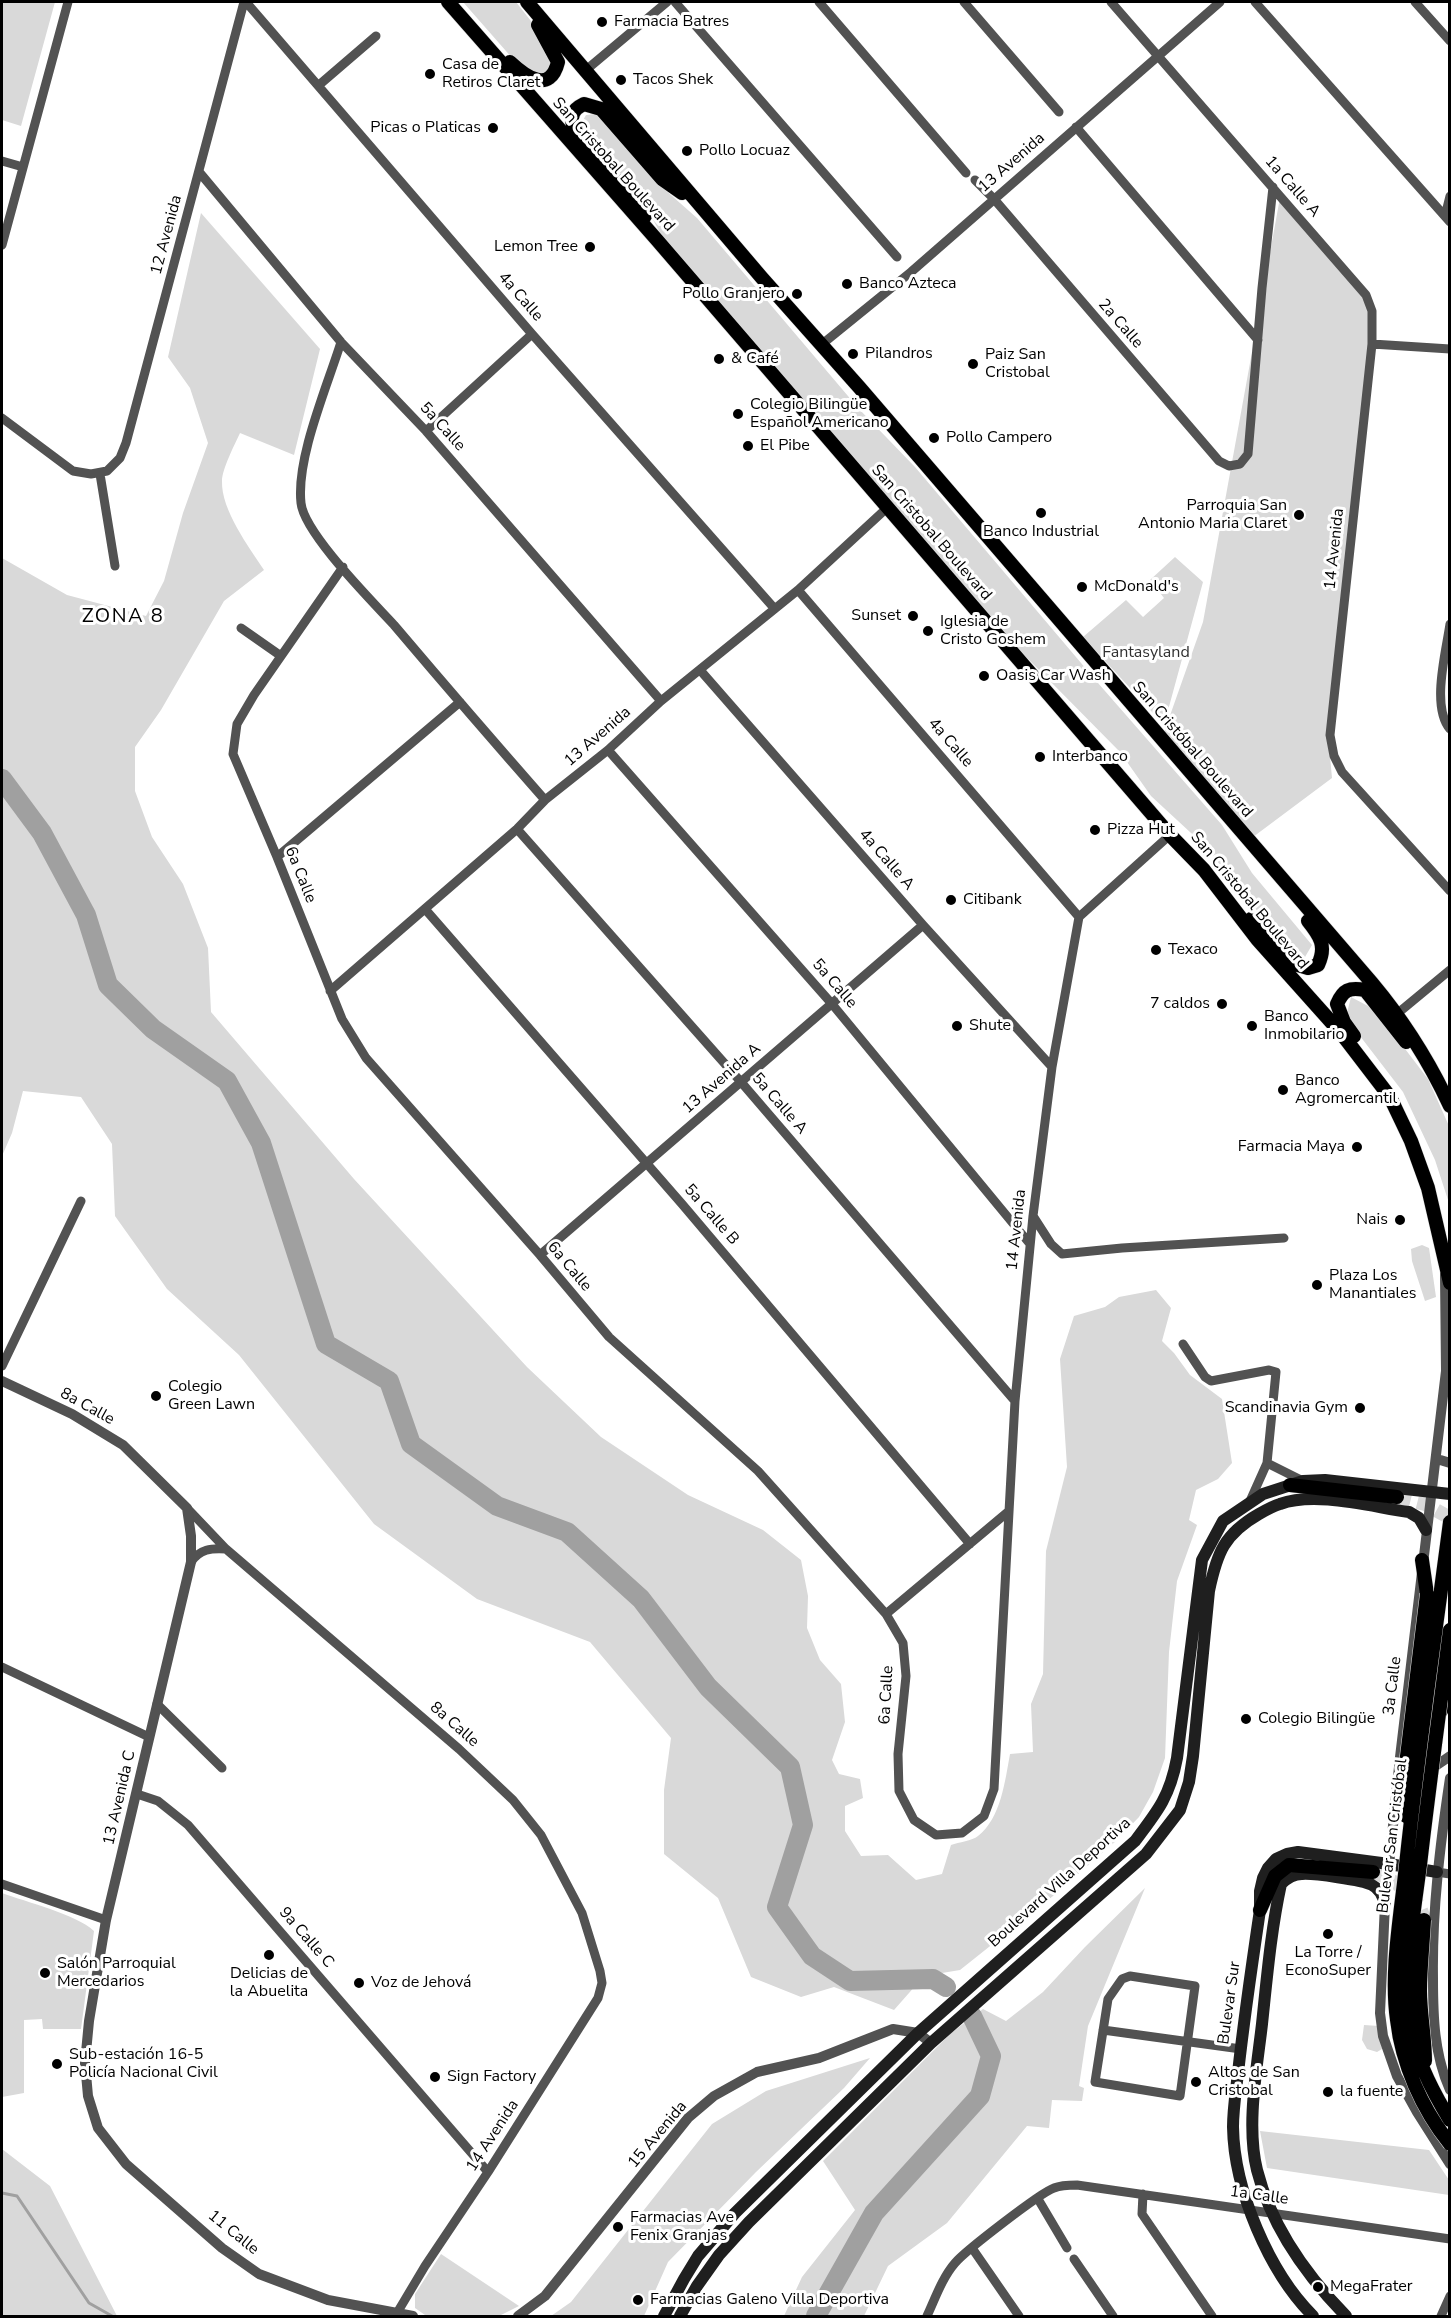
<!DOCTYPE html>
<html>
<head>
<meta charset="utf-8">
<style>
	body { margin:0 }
	#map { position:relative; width:1451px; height:2318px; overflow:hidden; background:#fff; font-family:"Nunito Sans",sans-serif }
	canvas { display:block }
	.frame { position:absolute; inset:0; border:3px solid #000; pointer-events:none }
</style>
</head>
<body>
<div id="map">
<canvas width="1451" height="2318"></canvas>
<div class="frame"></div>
</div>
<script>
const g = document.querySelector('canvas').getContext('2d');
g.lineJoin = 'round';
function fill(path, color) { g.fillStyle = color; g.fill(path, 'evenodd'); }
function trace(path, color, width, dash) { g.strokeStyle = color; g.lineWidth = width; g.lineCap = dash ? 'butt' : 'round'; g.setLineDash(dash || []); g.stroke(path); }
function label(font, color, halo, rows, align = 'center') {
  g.font = font + ' "Nunito Sans",sans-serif'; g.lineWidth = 6; g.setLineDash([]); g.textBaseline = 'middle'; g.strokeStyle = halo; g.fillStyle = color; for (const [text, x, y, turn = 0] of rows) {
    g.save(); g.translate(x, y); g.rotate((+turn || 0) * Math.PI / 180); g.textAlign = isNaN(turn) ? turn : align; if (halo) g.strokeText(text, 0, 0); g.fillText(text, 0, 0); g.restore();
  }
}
const green = new Path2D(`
	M2,2H55L21,126L2,120Z
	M463,2H516L557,54L547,82L513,59Z
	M595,114L604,120L663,188L697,218L859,409L915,467L1098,683L1222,825L1252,873L1312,945L1305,957L1297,956L1288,949L1204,845L1151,796L1120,752L973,603L666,244L650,214L581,130L582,122L586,115Z
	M1281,192L1374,309L1328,734L1332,778L1249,840L1161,741L1203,622Z
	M201,213L320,349L294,455L240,433C235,444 222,469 222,481C221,510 249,547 264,570L224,601L161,710L135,747V791L152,837L183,884L208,948L211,1012L354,1179L527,1367L601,1437L688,1495L763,1530L801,1560L808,1596L807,1628L820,1660L841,1684L845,1722L832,1760L839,1774L860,1779L863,1798L845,1806V1831L861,1856L888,1855L916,1880L942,1874L951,1845C959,1842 972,1841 978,1836C1001,1818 1005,1781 1010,1754L1033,1752L1031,1704L1043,1674L1046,1551L1067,1467L1060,1359L1074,1316L1105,1307L1119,1297L1156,1290L1171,1308L1162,1341L1174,1353L1190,1375L1222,1399L1232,1463L1218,1479L1196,1490L1189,1520L1197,1525L1177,1581L1169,1652L1165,1758L1153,1792L1139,1817L1116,1841L1053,1896L960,1970L924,1976L894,2010L834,1987L801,1997L751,1977L718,1898L664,1854V1790L671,1738L590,1642L477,1599L374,1524L239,1355L167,1289L115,1216L112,1144L81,1097L23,1091L12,1133L2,1156V558L67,595L146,616L164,581L183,513L208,443L190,388L168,357Z
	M1175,557L1203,582L1164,725L1083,637L1126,600L1143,617L1164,598L1150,580Z
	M1351,997L1368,1006L1383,1020L1428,1079L1449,1126V1203L1435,1160L1403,1092L1350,1023L1347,1013Z
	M1422,1245L1429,1248L1436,1297L1425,1301L1412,1261L1411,1249Z
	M1145,1888L1088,2026L1079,2086L1084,2088L1082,2101L1052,2100L1049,2128L1027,2126L947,2223L888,2266L864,2316H784L802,2277L855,2210L823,2161L951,2033L983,2009L1006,2021L1043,1992L1085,1947Z
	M2,1893C26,1902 76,1914 94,1931L81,2029H43L42,2019L24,2020V2093L2,2097Z
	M1364,2025L1379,2026L1382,2049L1377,2052L1367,2049L1362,2040Z
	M870,2058L844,2088L756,2172L668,2262L644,2316H551L571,2302L712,2124L766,2091Z
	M1260,2131L1429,2150L1449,2180V2195L1267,2168Z
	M2,2149L50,2186L117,2316H2Z
	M441,2254L519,2306L499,2316L425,2315L415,2308V2294Z`);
const stream = new Path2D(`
	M2,2193L17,2196L89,2303L112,2316`);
const river = new Path2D(`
	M2,779L42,833L86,915L108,985L153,1029L227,1081L261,1143L326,1344L389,1381L411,1444L497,1506L567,1532L641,1599L708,1687L790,1767L803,1825L777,1907L812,1956L850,1981L933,1979L946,1987
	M816,2316L874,2213L980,2096L991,2056L972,2016`);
const primaryTunnel = new Path2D(`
	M1397,1497L1425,1504L1450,1518
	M1373,1872C1395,1880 1420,1896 1424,1920`);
const minor = new Path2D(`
	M246,2L532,334L774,608
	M675,2L897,257
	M819,2L966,173
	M964,2L1059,112
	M1111,2L1366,295L1372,311V344L1330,735L1334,756L1342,772L1450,891
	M1255,2L1450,222
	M1415,2L1450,41
	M586,70L667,2
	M319,85L376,36
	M1076,127L1258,340
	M2,161L23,167
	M200,173L341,342L426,431L661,701
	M975,180L994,199L1219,461L1229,466L1240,464L1248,454L1262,288L1273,187
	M1445,216L1450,196
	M2,245L68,2
	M341,342C327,387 296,458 301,503C304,533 372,601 394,625C444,684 494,742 545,800
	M1372,344L1450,349
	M821,345L911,272L1220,2
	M2,418L73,471L91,474L107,471L120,458L126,443L244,2
	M426,431L532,334
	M100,474L115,566
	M343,567L254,695L237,724L233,754L277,857L342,1019L366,1058L540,1255L609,1337L758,1471L886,1614L903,1643L906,1676L898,1754L899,1791L914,1820L936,1835L962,1833L984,1816L994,1789L1015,1401L1033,1216L1052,1067L1079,917L1170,835
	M798,590L1079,917
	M1450,624C1446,652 1431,707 1450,729
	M241,628L281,656
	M700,670L923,925L1052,1067
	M608,750L832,1004L1030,1244
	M517,829L741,1082L1015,1401
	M277,857L460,702
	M425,909L682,1204L970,1544
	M330,991L517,829L545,800L608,750L661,701L798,590L888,507
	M1398,1013L1450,970
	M1033,1216L1051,1244L1062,1254L1122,1248L1284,1238
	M540,1255L923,925
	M1183,1344L1205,1377L1211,1381L1269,1370L1276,1372L1267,1463L1250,1501
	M2,1366L81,1201
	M1267,1463L1303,1481
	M187,1508L226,1549L459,1749L513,1800L541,1835L582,1913L600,1971L602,1983L598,1998L488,2172L425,2266L397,2313
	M191,1562C200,1549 211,1548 226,1549
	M886,1614L1009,1511
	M2,1667L149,1737
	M157,1704L222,1768
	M137,1794L158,1801L188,1825L488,2172
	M1437,1872L1450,1874
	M2,1884L106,1920
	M1130,1976L1195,1986L1180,2096L1095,2082L1108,1999L1122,1979Z
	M1103,2030L1241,2049
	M1143,2194L1142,2214L1212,2316
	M1038,2199L1067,2248
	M972,2248L1019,2316
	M1074,2259L1113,2316
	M927,2316C935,2299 942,2278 955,2263C965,2251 1040,2193 1054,2188C1061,2185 1069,2185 1077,2185L1450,2239
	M1441,2316L1450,2296`);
const tertiary = new Path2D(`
	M1445,1275L1446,1371L1400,1757L1385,1904L1380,2013L1383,2036L1397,2076L1417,2112L1450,2164
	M2,1381L72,1414L123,1445L187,1508L191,1536V1562L106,1920L89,2021L85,2063L88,2096L98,2128L126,2164L222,2248L259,2274L328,2300L413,2316
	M1437,1459L1450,1463
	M1426,1768L1437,1765L1450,1756
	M1450,1778C1440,1845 1432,1911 1433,1978C1433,2017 1434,2054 1450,2090
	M518,2316L545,2296L688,2118L714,2096L757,2072L819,2058L893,2029L918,2033L931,2043`);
const secondary = new Path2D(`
	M664,2316L684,2279L698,2256L735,2213L918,2033L1135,1841C1158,1811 1170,1796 1177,1758L1202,1560L1223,1521L1263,1494L1303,1481L1325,1480L1450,1494
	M680,2316L697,2286L719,2255L749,2222L931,2043L1146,1854L1180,1810L1189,1782L1193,1756L1209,1591C1217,1553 1224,1534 1259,1514C1266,1510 1273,1506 1280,1504C1316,1491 1372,1507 1409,1512L1419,1518L1426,1530
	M1313,2316C1269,2272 1234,2190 1233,2127C1233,2109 1236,2091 1238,2073C1244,2018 1252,1964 1260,1910V1891L1263,1878L1268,1868L1276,1859L1287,1854L1298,1852L1389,1864L1437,1872
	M1346,2316C1306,2275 1271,2226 1257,2170C1246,2126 1257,2068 1262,2024C1267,1977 1271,1930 1281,1884C1287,1878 1293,1874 1302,1874C1312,1873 1364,1880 1372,1885C1380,1889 1383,1896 1385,1904`);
const primary = new Path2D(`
	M448,2L657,240L1170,835L1204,870L1257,939L1341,1033L1390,1097L1411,1141L1428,1188L1450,1283
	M527,2L762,278L859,387L1372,983C1403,1020 1429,1061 1450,1106
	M510,62C526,77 550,94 558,62L538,25
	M645,216C634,192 570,141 572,118C573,110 578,107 584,104L601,109L662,179L682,193
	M1251,919L1298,965L1308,968L1318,965C1327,946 1320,936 1308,921
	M1354,1036L1344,1022L1337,1004C1343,990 1349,987 1365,990L1406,1042
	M1290,1485L1397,1497
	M1422,1560L1427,1594
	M1441,1711L1450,1690
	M1260,1910L1275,1876L1289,1865L1373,1872`);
const primaryBridge = new Path2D(`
	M1450,1522C1435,1637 1418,1751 1406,1865C1401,1914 1390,1971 1397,2020C1402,2064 1422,2109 1450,2144
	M1450,1630C1440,1708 1429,1786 1420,1865C1413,1919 1402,1978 1412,2032C1417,2062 1434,2094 1450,2120
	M1406,1816L1404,1798L1405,1772L1427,1594
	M1424,1920C1423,1943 1420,1967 1420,1991C1420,2014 1425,2037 1425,2061`);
const markers = [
	[602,22,6,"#000"],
	[430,74,6,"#000"],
	[621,80,6,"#000"],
	[493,128,6,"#000"],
	[687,151,6,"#000"],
	[590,247,6,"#000"],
	[847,284,6,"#000"],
	[797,294,6,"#000"],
	[853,354,6,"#000"],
	[719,359,6,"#000"],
	[973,364,6,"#000"],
	[738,414,6,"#000"],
	[934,438,6,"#000"],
	[748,446,6,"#000"],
	[1041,513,6,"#000"],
	[1299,515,6,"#000"],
	[1082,587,6,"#000"],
	[913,616,6,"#000"],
	[928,631,6,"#000"],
	[984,676,6,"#000"],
	[1040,757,6,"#000"],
	[1095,830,6,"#000"],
	[951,900,6,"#000"],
	[1156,950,6,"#000"],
	[1222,1004,6,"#000"],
	[957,1026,6,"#000"],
	[1252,1026,6,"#000"],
	[1283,1090,6,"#000"],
	[1357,1147,6,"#000"],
	[1400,1220,6,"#000"],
	[1317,1285,6,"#000"],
	[156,1396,6,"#000"],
	[1360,1408,6,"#000"],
	[1246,1719,6,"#000"],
	[1328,1934,6,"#000"],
	[269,1955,6,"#000"],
	[45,1973,6,"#000"],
	[359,1983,6,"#000"],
	[57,2064,6,"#000"],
	[435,2077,6,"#000"],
	[1196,2082,6,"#000"],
	[1328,2092,6,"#000"],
	[618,2227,6,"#000"],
	[1318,2287,6,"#000"],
	[638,2300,6,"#000"]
];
const poiNames = [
	["Farmacia Batres",614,22],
	["Casa de",442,65],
	["Retiros Claret",442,83],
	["Tacos Shek",633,80],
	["Picas o Platicas",481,128,"right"],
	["Pollo Locuaz",699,151],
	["Lemon Tree",578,247,"right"],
	["Banco Azteca",859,284],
	["Pollo Granjero",785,294,"right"],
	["Pilandros",865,354],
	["Paiz San",985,355],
	["Cristobal",985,373],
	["& Café",731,359],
	["Colegio Bilingüe",750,405],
	["Español Americano",750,423],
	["Pollo Campero",946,438],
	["El Pibe",760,446],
	["Parroquia San",1287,506,"right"],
	["Antonio Maria Claret",1287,524,"right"],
	["Banco Industrial",1041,532,"center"],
	["McDonald's",1094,587],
	["Sunset",901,616,"right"],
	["Iglesia de",940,622],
	["Cristo Goshem",940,640],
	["Oasis Car Wash",996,676],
	["Interbanco",1052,757],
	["Pizza Hut",1107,830],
	["Citibank",963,900],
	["Texaco",1168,950],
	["7 caldos",1210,1004,"right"],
	["Banco",1264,1017],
	["Inmobilario",1264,1035],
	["Shute",969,1026],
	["Banco",1295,1081],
	["Agromercantil",1295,1099],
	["Farmacia Maya",1345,1147,"right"],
	["Nais",1388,1220,"right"],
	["Plaza Los",1329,1276],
	["Manantiales",1329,1294],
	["Colegio",168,1387],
	["Green Lawn",168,1405],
	["Scandinavia Gym",1348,1408,"right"],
	["Colegio Bilingüe",1258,1719],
	["La Torre /",1328,1953,"center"],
	["EconoSuper",1328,1971,"center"],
	["Salón Parroquial",57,1964],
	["Mercedarios",57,1982],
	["Delicias de",269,1974,"center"],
	["la Abuelita",269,1992,"center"],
	["Voz de Jehová",371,1983],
	["Sub-estación 16-5",69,2055],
	["Policía Nacional Civil",69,2073],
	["Altos de San",1208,2073],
	["Cristobal",1208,2091],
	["Sign Factory",447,2077],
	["la fuente",1340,2092],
	["Farmacias Ave",630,2218],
	["Fenix Granjas",630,2236],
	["MegaFrater",1330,2287],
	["Farmacias Galeno Villa Deportiva",650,2300]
];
const streetNames = [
	["13 Avenida",1012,163,-41],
	["San Cristobal Boulevard",613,165,48],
	["1a Calle A",1292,187,49],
	["12 Avenida",167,235,-75],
	["4a Calle",520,297,49],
	["2a Calle",1120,324,49],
	["5a Calle",442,427,48],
	["San Cristobal Boulevard",931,533,49],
	["14 Avenida",1335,549,-84],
	["13 Avenida",598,737,-41],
	["4a Calle",950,743,49],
	["San Cristóbal Boulevard",1192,750,49],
	["4a Calle A",886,860,49],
	["6a Calle",300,875,68],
	["San Cristobal Boulevard",1249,901,50],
	["5a Calle",834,984,49],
	["13 Avenida A",722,1079,-41],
	["5a Calle A",779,1104,49],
	["5a Calle B",711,1215,49],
	["14 Avenida",1017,1230,-84],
	["6a Calle",569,1267,50],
	["8a Calle",87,1407,29],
	["3a Calle",1393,1686,-83],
	["6a Calle",887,1695,-87],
	["8a Calle",454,1725,41],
	["13 Avenida C",120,1798,-77],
	["Bulevar San Cristóbal",1393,1836,-83],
	["Boulevard Villa Deportiva",1060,1883,-42],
	["9a Calle C",306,1938,49],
	["Bulevar Sur",1230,2003,-82],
	["15 Avenida",658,2135,-50],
	["14 Avenida",493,2136,-57],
	["1a Calle",1259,2196,8],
	["11 Calle",233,2233,39]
];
const parkNames = [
	["Fantasyland",1146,653]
];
const quarterNames = [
	["ZONA 8",123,617]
];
fill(green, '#d9d9d9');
trace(stream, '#a0a0a0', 3);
trace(river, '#a0a0a0', 20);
trace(primaryTunnel, '#d9d9d9', 14, [14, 7]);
trace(primary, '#dbdbdb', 15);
trace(minor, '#525252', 9);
trace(tertiary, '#525252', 10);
trace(secondary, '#1f1f1f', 12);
trace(primary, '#000', 14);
trace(primaryBridge, '#dbdbdb', 15, []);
trace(primaryBridge, '#000', 14);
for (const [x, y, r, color] of markers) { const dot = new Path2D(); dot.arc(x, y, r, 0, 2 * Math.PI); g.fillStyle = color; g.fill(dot); trace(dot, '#fff', 2); }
label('16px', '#000', '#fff', poiNames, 'left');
label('16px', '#000', '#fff', streetNames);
label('16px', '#303030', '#fff', parkNames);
g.letterSpacing = '1.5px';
label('20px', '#000', '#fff', quarterNames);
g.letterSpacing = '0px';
</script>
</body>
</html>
